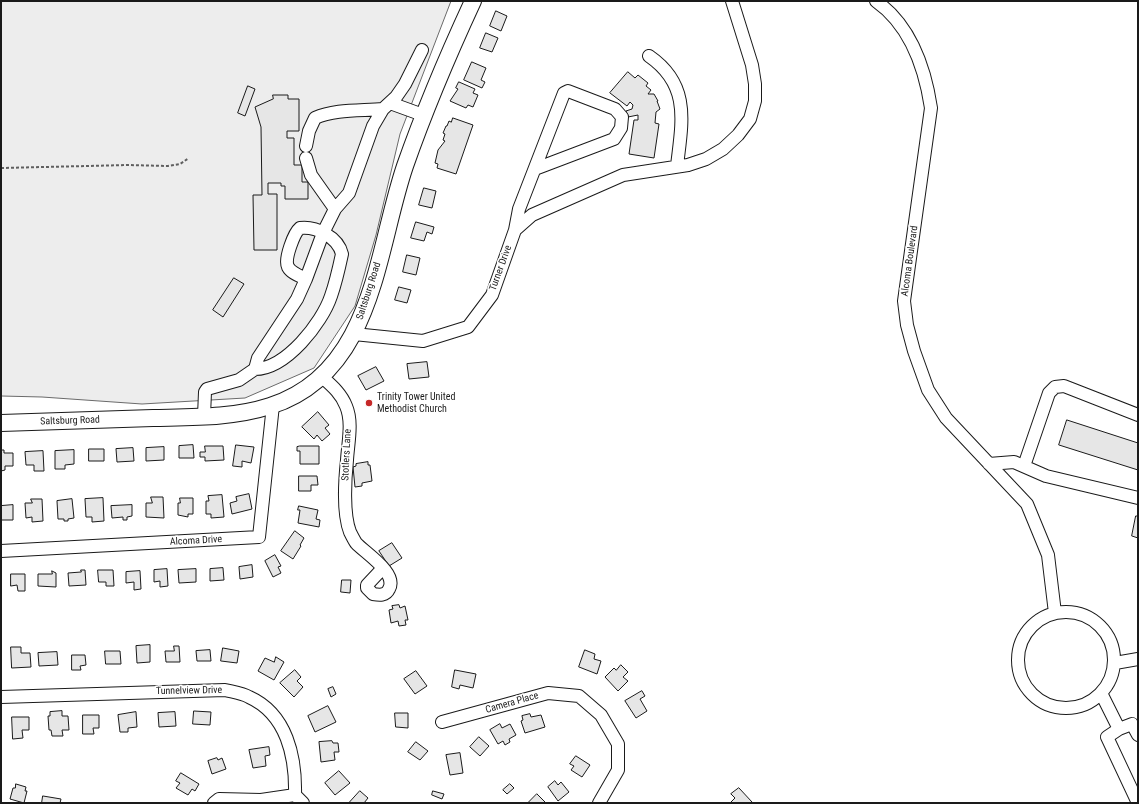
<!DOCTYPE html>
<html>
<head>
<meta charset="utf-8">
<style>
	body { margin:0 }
	#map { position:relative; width:1139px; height:804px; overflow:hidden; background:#fff; font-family:"Roboto Condensed",sans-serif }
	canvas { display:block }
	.frame { position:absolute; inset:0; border:2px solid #1a1a1a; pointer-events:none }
</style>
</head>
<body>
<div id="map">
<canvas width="1139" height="804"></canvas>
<div class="frame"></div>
</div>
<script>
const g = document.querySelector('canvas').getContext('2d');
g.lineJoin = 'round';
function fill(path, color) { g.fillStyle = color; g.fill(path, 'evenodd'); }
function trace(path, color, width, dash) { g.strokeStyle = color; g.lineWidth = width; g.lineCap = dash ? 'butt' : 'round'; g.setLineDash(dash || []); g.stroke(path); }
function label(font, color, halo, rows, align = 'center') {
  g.font = font + ' "Roboto Condensed",sans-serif'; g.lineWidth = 3; g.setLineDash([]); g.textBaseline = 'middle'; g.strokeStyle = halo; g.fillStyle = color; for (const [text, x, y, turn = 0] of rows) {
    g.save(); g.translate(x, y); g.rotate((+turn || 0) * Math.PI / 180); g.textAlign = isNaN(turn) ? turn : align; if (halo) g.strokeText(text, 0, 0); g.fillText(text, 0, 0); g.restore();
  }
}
const built = new Path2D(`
	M1,1H451L400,134L376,235L355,306L314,368L245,398L142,404L42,397L1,396Z`);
const building = new Path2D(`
	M496,11L507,16L501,31L490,26Z
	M486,33L498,38L492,52L480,48Z
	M472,62L486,68L481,80L485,82L482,88L464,80Z
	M628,72L635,78L638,75L648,83L646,86L651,90L648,94H654L658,101H657L660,109L656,112L655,123L659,124L654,158L629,154L634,120H638V115L628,117L626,111L632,109L633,105L630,102L627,106L610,93Z
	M459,82L475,89L473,93L478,95L473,107L468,105L466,108L450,101L458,89L456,88Z
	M248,86L255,89L245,116L238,113Z
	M273,95H288V99H299V131H287V138H294V165H302V182H308V199H285V186H281V183H268V194H277V250H254L253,195H262L261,127L255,107L273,99Z
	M453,118L473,125L456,174L437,168L438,164L435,163L438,150L445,141L443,140L445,134L443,133L446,126H447L449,121L451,122Z
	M424,188L436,191L432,208L419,205Z
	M416,222L434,227L432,234L427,232L424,241L411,238Z
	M407,255L420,258L416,275L403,272Z
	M234,278L244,284L223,317L213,310Z
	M399,287L411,290L407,303L395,300Z
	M427,362L429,377L409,379L407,364Z
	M376,367L384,381L366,390L358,376Z
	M318,412L329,425L325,428L330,434L322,441L317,435L314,439L302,427Z
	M1067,420L1138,443V470L1059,445Z
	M193,445L194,458H179V446Z
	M236,445L254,447L251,463L242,461V467L233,466Z
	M205,446H223L224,460L205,461V457H200V452H205Z
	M300,446H319V464H300V451H297V447Z
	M164,447V460L146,461V448Z
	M133,448L134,461L117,462L116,449Z
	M89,449H104V461H89Z
	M1,450H4V453H13V466H5V470L1,471Z
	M74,450V464L65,465V469H55V451Z
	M43,451L44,471H34V465H26L25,452Z
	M368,462V465H370L372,481L362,483V486L355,487L353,467L356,466V464Z
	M299,476H317L318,485H311V491H299Z
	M249,494L252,509L232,514L230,503L237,501L236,497Z
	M222,495L224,517L211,518V514H206V501H209L208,496Z
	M151,497H163L164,518L146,517V503H152Z
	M103,498L104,521L92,522V517H86L85,499Z
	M180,498H193V514H188V517L178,515V503H180Z
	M31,499H42L43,521L32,522V517L26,518L25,503H32Z
	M72,499L74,518L68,519V521H64V519H58L57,501Z
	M13,505V520H1V506Z
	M132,505V516L127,517V520H123V517L112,518L111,506Z
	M299,506L318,510L316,519L320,520L319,527L298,523L300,510H298Z
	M1136,516H1138V538L1132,536Z
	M295,531L304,538L300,545L301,546L293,559L281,551Z
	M392,543L402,558L389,566L379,551Z
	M275,555L281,566L278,567L281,573L273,577L265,561Z
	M252,565L253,577L240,579L239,567Z
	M223,568L224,580L210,581V569Z
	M167,569L168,586L160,587V581L154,582V570Z
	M196,569V582L179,583L178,570Z
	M81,570H85L86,585L69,586L68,573L81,572Z
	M98,570H113L114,586H106V582H99Z
	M52,571L56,573V587L38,586V574H52Z
	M140,571L141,589L134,590V582L126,583V572Z
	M11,574H25V591H18L17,585L11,586Z
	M342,580H351L350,593L341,592Z
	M399,605L400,608L405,606L408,620H405L406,625L399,626L398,621L391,623L389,610L393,609L392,606Z
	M150,645V662L137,663L136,646Z
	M174,646H179L180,662H166L165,651H174Z
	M11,647H21V653H30L31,667L12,668Z
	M223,648L239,651L237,663L221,661Z
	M210,650L211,661H197L196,651Z
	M585,650L595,654L594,659L601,661L597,674L579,667Z
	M105,651H120L121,664H106Z
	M57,652L58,665L39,666L38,653Z
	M72,655H85L86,665L80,666L81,670H72Z
	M276,657L284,662L274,680L258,671L265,658L274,662Z
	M621,665L628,672L623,677L628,681L618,691L605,677L614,668L616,670Z
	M295,670L301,677L297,681L303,687L294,697L280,683Z
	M455,670L476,674L473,688L460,685L459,689L452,687Z
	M416,671L427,686L415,694L404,679Z
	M333,687L336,694L331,697L328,689Z
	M642,691L645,696L640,699L647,711L636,718L625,701Z
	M328,706L336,722L315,732L308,716Z
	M62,711V716H68L69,730H62L63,736H52L51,730H49L48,716H50V712Z
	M194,711L211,712L210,725L193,724Z
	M136,712L137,727L128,728V732H120L118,715Z
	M175,712L176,726L159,727L158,713Z
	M395,713H408V728L396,727Z
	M530,714L531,717L541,715L545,727L525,733L521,721L523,720L522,716Z
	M83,715H99V728H93L94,734H83Z
	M12,717H29V730H22L23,738L13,739Z
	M500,724L502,728L510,724L516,735L509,739L510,742L505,745L503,741L498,744L490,730Z
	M479,737L489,746L480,756L470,747Z
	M332,741L333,743H338L339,752H334L335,760L321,762L319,742Z
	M416,742L428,751L420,760L408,752Z
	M269,747L270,755L265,756L266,766L253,768L249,750Z
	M460,753L463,773L450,775L446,755Z
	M576,756L590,765L582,777L571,770L574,766L570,764Z
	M217,758L218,760L222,758L226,769L212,774L208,761Z
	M339,771L350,783L335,795L325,783Z
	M181,773L199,784L195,791L192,789L188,795L176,788L180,783L176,781Z
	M555,781L558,785L561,782L569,792L558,801L548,787Z
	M16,784L26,787L25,791H27L24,803L10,799L13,788H15Z
	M510,784L514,788L507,794L503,790Z
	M739,788L752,802L751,803H730L735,798L731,794Z
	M360,791L368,798L364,803H349Z
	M433,791L444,794L442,799L432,795Z
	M537,794L546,803H528Z
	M43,796L61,799L60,803H42Z`);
const path = new Path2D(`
	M1,168L129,165L168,166L180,164L189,158`);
const minor = new Path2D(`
	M876,1C910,25 925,68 931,108L904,301L907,325L914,351L928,390L946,418L1027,504L1048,555L1055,613
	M649,56C691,85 682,122 677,166
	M390,103L423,115
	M306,146L309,131L315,118C335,109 361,111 383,109
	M306,158L311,175L335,209
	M515,230L532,215L623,175L688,165L706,159L723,149L738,135L750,119L755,101V84L752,65L732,1
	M306,279L297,299L258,358L255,369C286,369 322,323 331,296C336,282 339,268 342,254C338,237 316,226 300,228C294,233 284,259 288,267C291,273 300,276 306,279L323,233L335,209L349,193L373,126L383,109L396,97L405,84L422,50
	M354,334L423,341L468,327L492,295L515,230L519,209L564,93L568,91L615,109L622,117L621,128L614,139L535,169
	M321,376C331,385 341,393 346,406C353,422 348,443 347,460C345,479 343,514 350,532C352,536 354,540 356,543C365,553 398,573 389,589C386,596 379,595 373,594L367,588V585L383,568
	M204,416L205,392L207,389L239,380L255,369
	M989,464L1014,462L1046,476L1138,498
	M1024,466L1049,393L1055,387L1064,386L1138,415
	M1,551L259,537L273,405
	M1018 660a48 48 0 1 1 96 0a48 48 0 1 1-96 0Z
	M1115,663L1138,659
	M1101,693L1119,729L1132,724L1138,735
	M1,697L225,690C233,692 242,693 249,697C287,714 296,757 295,795L303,803
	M442,722L548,693L579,696L601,715L618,744V770L599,803
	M1119,729L1107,737L1138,803
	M214,803L219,799L261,800L295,795`);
const major = new Path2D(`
	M1,423C52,421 102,420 153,418C192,417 233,418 270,406C374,373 376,251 405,166C425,109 448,55 473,1`);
const markers = [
	[369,403,4,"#c62828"]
];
const streetNames = [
	["Alcoma Boulevard",910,261,-82],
	["Turner Drive",501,268,-70],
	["Saltsburg Road",369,291,-72],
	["Saltsburg Road",70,421,-2],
	["Stotlers Lane",347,455,-87],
	["Alcoma Drive",196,541,-3],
	["Tunnelview Drive",189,691,-1],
	["Camera Place",512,703,-16]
];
const poiNames = [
	["Trinity Tower United",377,397],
	["Methodist Church",377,409]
];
fill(built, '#ededed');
trace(built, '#6a6a6a', 1);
fill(building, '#e6e6e6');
trace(building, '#1a1a1a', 1);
trace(minor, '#1a1a1a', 14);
trace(major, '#1a1a1a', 18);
trace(path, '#5f5f5f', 2, [3, 2]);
trace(minor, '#fff', 12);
trace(major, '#fff', 16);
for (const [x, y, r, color] of markers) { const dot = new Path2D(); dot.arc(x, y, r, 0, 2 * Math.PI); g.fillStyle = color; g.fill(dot); trace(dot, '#fff', 1.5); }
label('10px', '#1a1a1a', '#fff', streetNames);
label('10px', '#1a1a1a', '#fff', poiNames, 'left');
</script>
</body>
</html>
